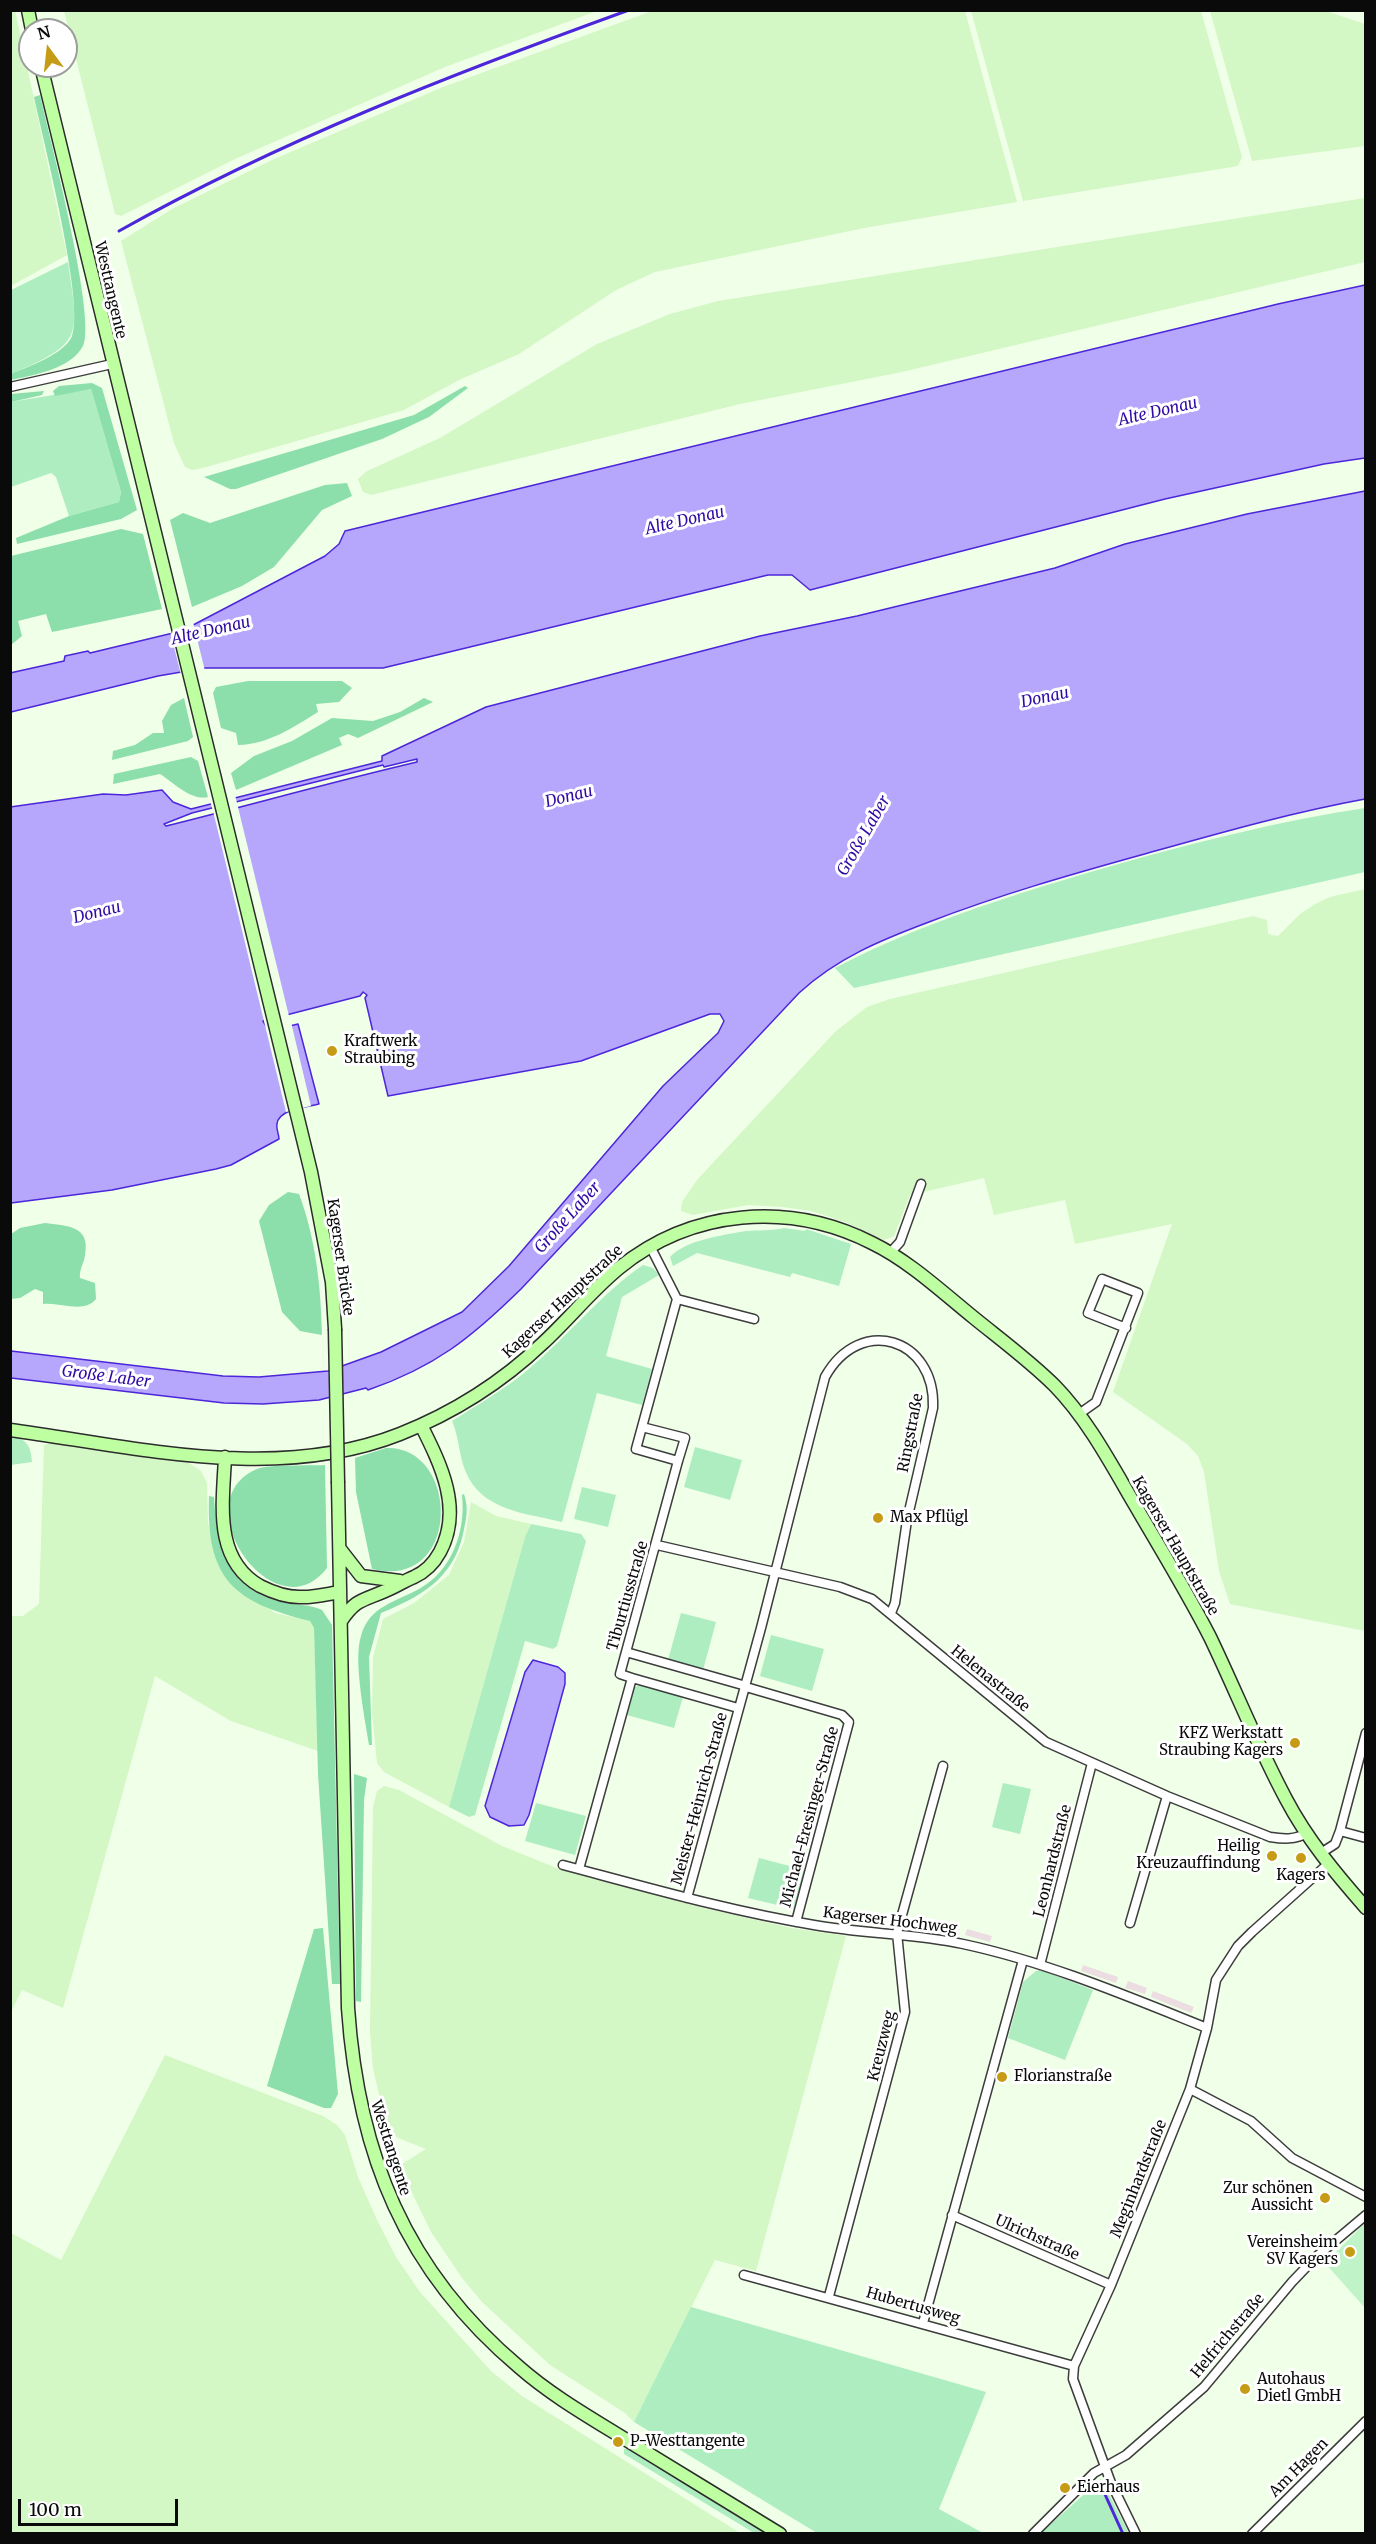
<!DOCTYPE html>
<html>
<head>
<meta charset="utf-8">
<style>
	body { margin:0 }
	#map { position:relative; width:1376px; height:2544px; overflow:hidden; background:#f0ffe7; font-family:Merriweather,serif }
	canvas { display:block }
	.frame { position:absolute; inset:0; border:12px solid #0a0a0a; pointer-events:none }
	.north { position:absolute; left:18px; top:18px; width:60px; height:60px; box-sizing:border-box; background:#fff; border:2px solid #9d9d9d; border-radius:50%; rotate:345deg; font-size:16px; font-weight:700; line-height:24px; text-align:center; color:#0a0a0a }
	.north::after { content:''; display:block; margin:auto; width:21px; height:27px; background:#c69c17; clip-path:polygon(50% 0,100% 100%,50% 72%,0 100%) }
	.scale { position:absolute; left:18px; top:2499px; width:160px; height:27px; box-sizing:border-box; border:3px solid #0a0a0a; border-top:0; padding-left:8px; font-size:18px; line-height:21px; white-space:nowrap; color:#0a0a0a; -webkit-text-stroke:4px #fff; paint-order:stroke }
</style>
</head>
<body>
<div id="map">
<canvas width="1376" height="2544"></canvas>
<div class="frame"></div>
<div class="north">N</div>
<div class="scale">100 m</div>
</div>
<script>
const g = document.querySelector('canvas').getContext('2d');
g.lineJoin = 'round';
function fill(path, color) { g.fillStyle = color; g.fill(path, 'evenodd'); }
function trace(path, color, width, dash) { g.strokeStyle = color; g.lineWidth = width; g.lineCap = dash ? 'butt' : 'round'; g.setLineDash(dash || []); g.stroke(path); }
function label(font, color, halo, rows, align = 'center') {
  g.font = font + ' Merriweather,serif'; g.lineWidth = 6; g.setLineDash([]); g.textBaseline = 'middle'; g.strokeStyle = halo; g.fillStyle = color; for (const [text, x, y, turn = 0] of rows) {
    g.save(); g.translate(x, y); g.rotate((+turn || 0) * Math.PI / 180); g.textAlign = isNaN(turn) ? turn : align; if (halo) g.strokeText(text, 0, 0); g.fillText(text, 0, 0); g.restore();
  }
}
const industrial = new Path2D(`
	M967,1929L992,1936L990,1942L965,1935Z
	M1083,1965L1118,1977L1116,1983L1081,1971Z
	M1128,1981L1147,1988L1145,1994L1125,1988Z
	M1153,1991L1194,2007L1191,2013L1151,1997Z`);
const farmland = new Path2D(`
	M15,10L67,255L11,286L10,11Z
	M64,11V10L597,11L445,67L235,159L121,216L115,214Z
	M652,11H965L1017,202L864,228L655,272L616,290L519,354L459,380L404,410L203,468L192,470L185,467L174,443L121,241L172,209L272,160L443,87Z
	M971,11H1201L1242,157L1238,166L1023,201Z
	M1210,11H1326L1365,24V146L1252,161Z
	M1365,198V262L902,372L740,404L371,495L363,492L358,479L367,471L440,438L597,344L670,314L718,301Z
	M1365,889V1631L1230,1604L1219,1571L1204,1472L1198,1456L1187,1444L1113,1392L1172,1224L1075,1244L1065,1200L994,1215L984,1178L910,1195L894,1236L884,1240L845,1222L811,1211L783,1207L748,1205L693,1215L681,1211L682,1202L697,1180L836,1031L867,1007L890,999L1253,916L1267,920L1268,934L1278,936L1300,914L1315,904L1330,897Z
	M52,1443L183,1459L201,1471L207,1483L208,1523L218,1565L275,1613L311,1621L314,1628L318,1751L231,1721L155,1676L63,2008L22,1990L11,2012V1616H23L39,1604L44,1445Z
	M471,1502L496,1516L531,1524L525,1537L449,1807L384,1772L377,1763L372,1713L373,1657L383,1619L414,1603L449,1575L464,1542Z
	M384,1786L399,1790L502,1846L559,1869L699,1907L791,1928L846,1936L756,2271L715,2260L634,2422L625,2413L550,2365L482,2302L462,2278L431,2232L399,2166L426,2149L398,2138L388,2130L373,2069L370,2032L373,1807L377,1791Z
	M165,2055L323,2116L337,2125L345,2135L358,2177L377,2220L396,2257L420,2292L491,2371L522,2396L740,2533H11V2233L61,2260Z`);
const green = new Path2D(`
	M68,262C79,338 84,343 11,374V290Z
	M91,389L121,492L119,502L69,516L56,477L51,473L11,487L10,402Z
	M1365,808V872L854,988L835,968C921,923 1015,894 1108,867C1192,843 1279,821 1365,808Z
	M784,1228L805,1231L806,1229L851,1244L839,1286L792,1273L790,1277L697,1253L673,1266L670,1257C685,1240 724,1235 746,1231C759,1230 772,1231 784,1228Z
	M643,1265L653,1268L659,1275L622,1297L606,1356L652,1369L642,1405L597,1393L562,1522C525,1513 481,1511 465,1470C459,1455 459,1437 452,1421C479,1404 507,1388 531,1367C570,1334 601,1294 643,1265Z
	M11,1436C27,1439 31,1446 32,1462L11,1465Z
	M695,1447L742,1460L730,1500L684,1487Z
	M582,1487L616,1495L608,1527L574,1519Z
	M531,1524L581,1534L586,1541L557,1646L553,1649L525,1641L475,1815L469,1817L449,1807L525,1537Z
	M681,1613L716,1622L703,1670L668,1660Z
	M771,1635L824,1649L812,1691L760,1676Z
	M640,1685L683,1697L674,1728L627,1715L635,1687Z
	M1003,1783L1031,1789L1020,1834L992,1827Z
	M536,1803L586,1816L575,1855L525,1841Z
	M759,1858L805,1870L794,1909L748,1898Z
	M1036,1971H1044L1093,1990L1065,2060L1008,2038L1023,1982Z
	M691,2307L986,2392L939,2509L983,2533H817L634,2422Z
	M624,2449H627L766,2533H754L624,2454Z
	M1101,2479L1129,2533H1041Z`);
const forest = new Path2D(`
	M40,95C49,135 97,319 83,346C71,369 34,375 11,380V374C27,367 65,354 72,336C85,303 43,140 34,97Z
	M92,383L102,388L104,395L137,510L121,519L17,544L16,538L69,516L119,502L121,492L91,389L55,396L53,391L59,386Z
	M465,386L468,388L429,417L382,439L236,489H230L204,477L414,415Z
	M44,391L42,395L11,402V394Z
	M347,483L352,496L322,510L274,567L242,586L192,607L170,520L183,513L210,523L325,485Z
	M121,529L143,534L162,609L52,632L46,614L18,621L22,636L11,645V556Z
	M248,681H342L352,688L339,702L316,704L318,712C292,728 269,744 238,745L236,733L221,728L213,693L216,687Z
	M184,698L193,737L188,741L112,760L113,751L135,745L153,733H164L162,721L171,705Z
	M424,698L433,702L358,738L348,734L339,738L342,745L236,790L231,773L254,756L292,741L332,718L373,721L400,712Z
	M191,757L198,761L208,797C191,801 174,783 160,774L113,784L114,774Z
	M288,1192L299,1194C316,1239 321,1288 322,1335L300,1331L282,1312L259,1221L269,1205Z
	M45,1223C66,1226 91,1225 85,1255C84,1264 79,1269 80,1278L95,1283L96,1299C84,1314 61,1302 43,1304V1292L35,1289L20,1298L11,1299V1234L20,1228Z
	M386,1448C460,1445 463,1591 372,1569L356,1492L355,1458Z
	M325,1465L327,1568C275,1636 181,1501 257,1469C268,1464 310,1466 325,1465Z
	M464,1494C469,1509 466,1519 463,1534C453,1579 420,1597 381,1613L369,1657L372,1745H369C365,1719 353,1660 361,1636C369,1606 396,1602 419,1589C452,1571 466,1531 462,1495Z
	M209,1496L214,1497C217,1547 226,1588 281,1602C295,1605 309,1604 322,1610L332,1625L340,1984H332L318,1774L314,1628L310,1621C233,1602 206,1579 209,1496Z
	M354,1774L367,1778L364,1800L361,2002L356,2001Z
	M323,1928L338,2094L331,2108H324L267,2086L314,1929Z`);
const pitch = new Path2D(`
	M1365,2223V2308L1325,2263Z`);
const water = new Path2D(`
	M1365,285V458L1324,464L1165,499L810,590L792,575H768L383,668H205L158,676L11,712L10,673L64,661L65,656L88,651L90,653L173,633L195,624L325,556L339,544L345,531L1278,304Z
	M1365,491V799C1289,813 1216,834 1141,855C1069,875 999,895 929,922C881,940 837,958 799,993L521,1289C471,1338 435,1367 368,1390L366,1388L319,1400L263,1404L224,1403L11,1378V1351L223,1376L259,1377L328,1371L381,1352L462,1312L509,1266L663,1086L718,1033L724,1021L720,1014H710L581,1061L388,1096L365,998L367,995L363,992L360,996L263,1021L269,1031L298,1024L319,1104C307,1107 278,1109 277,1124C276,1129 279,1134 279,1139L231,1165L216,1169L112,1190L11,1203L10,807L103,794L126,795L162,790L173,802L191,809L382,761V756L486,707L760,636L857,616L1055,568L1125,544L1247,514ZM417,759V762C332,782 250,805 166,826L164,824L192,813L383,765L384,767Z
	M533,1660L558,1667L565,1673V1684L529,1815L524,1825L509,1826L490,1817L485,1806L525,1672Z`);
const pier = new Path2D(`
	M193,622L205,671L181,675L170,631Z
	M235,795L289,1016L266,1024L269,1028L291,1022L311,1106L286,1112L213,811L226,808L213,811L210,801Z`);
const stream = new Path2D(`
	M119,231C281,140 455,73 629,10
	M1103,2490L1123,2534`);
const street = new Path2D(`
	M10,387L112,364
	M890,1253L900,1242L921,1184
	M677,1299L754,1319
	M1079,1414L1096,1402L1138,1293L1102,1279L1088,1313L1126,1328
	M642,1427L685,1438L678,1461
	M657,1545L840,1587L872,1599L1046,1742L1167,1796L1270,1837C1283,1839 1295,1840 1307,1833
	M626,1652L746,1686
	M632,1678L738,1708
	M746,1687L842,1715L849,1722L796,1922
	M1340,1831L1366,1838
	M1321,1853L1335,1844L1340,1831L1366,1733
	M563,1865C646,1887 729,1911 814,1925C863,1934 914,1933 963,1944C1047,1962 1127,1996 1207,2028
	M579,1869L632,1678L620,1674L678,1461L636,1449L677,1299L650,1246
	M687,1898L761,1628L825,1377C860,1314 936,1338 933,1408L907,1520L895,1603L891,1613
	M1130,1923L1167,1796
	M1040,1965L1092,1763
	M1190,2089L1251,2121L1292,2158L1366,2197
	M952,2215L1111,2285
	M744,2275L1074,2366
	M829,2296L905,2012L897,1933L943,1766
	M923,2323L1023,1960
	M1033,2534L1094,2473L1126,2455L1204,2387L1292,2282L1316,2257L1366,2215
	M1136,2534L1111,2483L1073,2379L1074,2366L1111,2285L1190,2089L1207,2028L1216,1980L1238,1946L1252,1932L1328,1864
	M1252,2534L1366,2421`);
const secondary = new Path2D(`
	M28,10L32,30
	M41,66L311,1172L332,1282L335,1329
	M10,1430C137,1447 276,1483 400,1434C453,1413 502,1382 543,1343C569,1319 591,1291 619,1268C692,1209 789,1201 872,1243C909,1261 941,1291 973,1317C1000,1339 1030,1361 1055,1386C1088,1420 1111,1464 1135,1505C1160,1548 1187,1592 1210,1637C1236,1691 1258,1747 1286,1799C1307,1839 1336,1874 1366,1908
	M225,1457C223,1503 213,1559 260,1586C272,1592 286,1597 299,1597C313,1598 327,1594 340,1592
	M338,1483L348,2008C358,2154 405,2271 519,2367C552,2396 591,2418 628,2441C679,2472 729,2503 780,2534
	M340,1549L361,1576L400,1581
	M341,1621C356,1599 362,1601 385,1591C395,1587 404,1581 414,1577C425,1572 434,1563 440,1552C463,1509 441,1465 421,1425`);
const secondaryBridge = new Path2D(`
	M335,1329L338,1483`);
const markers = [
	[332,1051,6,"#c69c17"],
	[878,1518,6,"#c69c17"],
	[1295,1743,6,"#c69c17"],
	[1272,1856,6,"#c69c17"],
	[1301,1858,6,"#c69c17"],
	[1002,2077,6,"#c69c17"],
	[1325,2198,6,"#c69c17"],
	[1350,2252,6,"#c69c17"],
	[1245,2389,6,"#c69c17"],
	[618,2442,6,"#c69c17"],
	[1065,2488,6,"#c69c17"]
];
const streetNames = [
	["Westtangente",110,290,77],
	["Kagerser Brücke",340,1257,82],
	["Kagerser Hauptstraße",563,1302,-43],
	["Ringstraße",911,1433,-79],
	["Kagerser Hauptstraße",1175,1546,60],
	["Tiburtiusstraße",628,1596,-74],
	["Helenastraße",990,1679,39],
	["Meister-Heinrich-Straße",700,1799,-75],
	["Michael-Eresinger-Straße",810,1817,-75],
	["Leonhardstraße",1053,1861,-76],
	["Kagerser Hochweg",890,1921,7],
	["Kreuzweg",882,2046,-76],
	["Westtangente",390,2148,72],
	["Meginhardstraße",1139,2179,-68],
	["Ulrichstraße",1037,2238,24],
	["Hubertusweg",913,2306,16],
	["Helfrichstraße",1228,2336,-50],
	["Am Hagen",1299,2468,-45]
];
const poiNames = [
	["Kraftwerk",344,1042],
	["Straubing",344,1059],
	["Max Pflügl",890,1518],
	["KFZ Werkstatt",1283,1734,"right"],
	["Straubing Kagers",1283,1751,"right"],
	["Heilig",1260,1847,"right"],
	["Kreuzauffindung",1260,1864,"right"],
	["Kagers",1301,1876,"center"],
	["Florianstraße",1014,2077],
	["Zur schönen",1313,2189,"right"],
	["Aussicht",1313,2206,"right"],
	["Vereinsheim",1338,2243,"right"],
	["SV Kagers",1338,2260,"right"],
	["Autohaus",1257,2380],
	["Dietl GmbH",1257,2397],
	["P-Westtangente",630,2442],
	["Eierhaus",1077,2488]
];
const waterNames = [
	["Alte Donau",1158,412,-13],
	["Alte Donau",685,521,-13],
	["Alte Donau",211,631,-13],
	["Donau",1045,698,-12],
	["Donau",569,797,-14],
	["Große Laber",864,836,-60],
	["Donau",97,913,-14],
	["Große Laber",568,1218,-48],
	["Große Laber",106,1377,7]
];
fill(industrial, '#ebdde1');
fill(farmland, '#d3f7c5');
fill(green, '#aeedc0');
fill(forest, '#8cdfaa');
fill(pitch, '#c0f3c8');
fill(water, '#b6a6fc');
trace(water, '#4c26da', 1.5);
fill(pier, '#f0ffe7');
trace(stream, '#4c26da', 3);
trace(street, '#3d3d3d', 11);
trace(secondary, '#2c2c2c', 15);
trace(street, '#fff', 8);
trace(secondary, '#beffa2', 12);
trace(secondaryBridge, '#2c2c2c', 15, []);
trace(secondaryBridge, '#beffa2', 12);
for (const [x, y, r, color] of markers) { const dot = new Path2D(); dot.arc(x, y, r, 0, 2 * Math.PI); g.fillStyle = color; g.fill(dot); trace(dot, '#fff', 2); }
label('15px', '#0a0a0a', '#fff', streetNames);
label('15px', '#0a0a0a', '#fff', poiNames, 'left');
label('italic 16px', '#300aa6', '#fff', waterNames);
</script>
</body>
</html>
